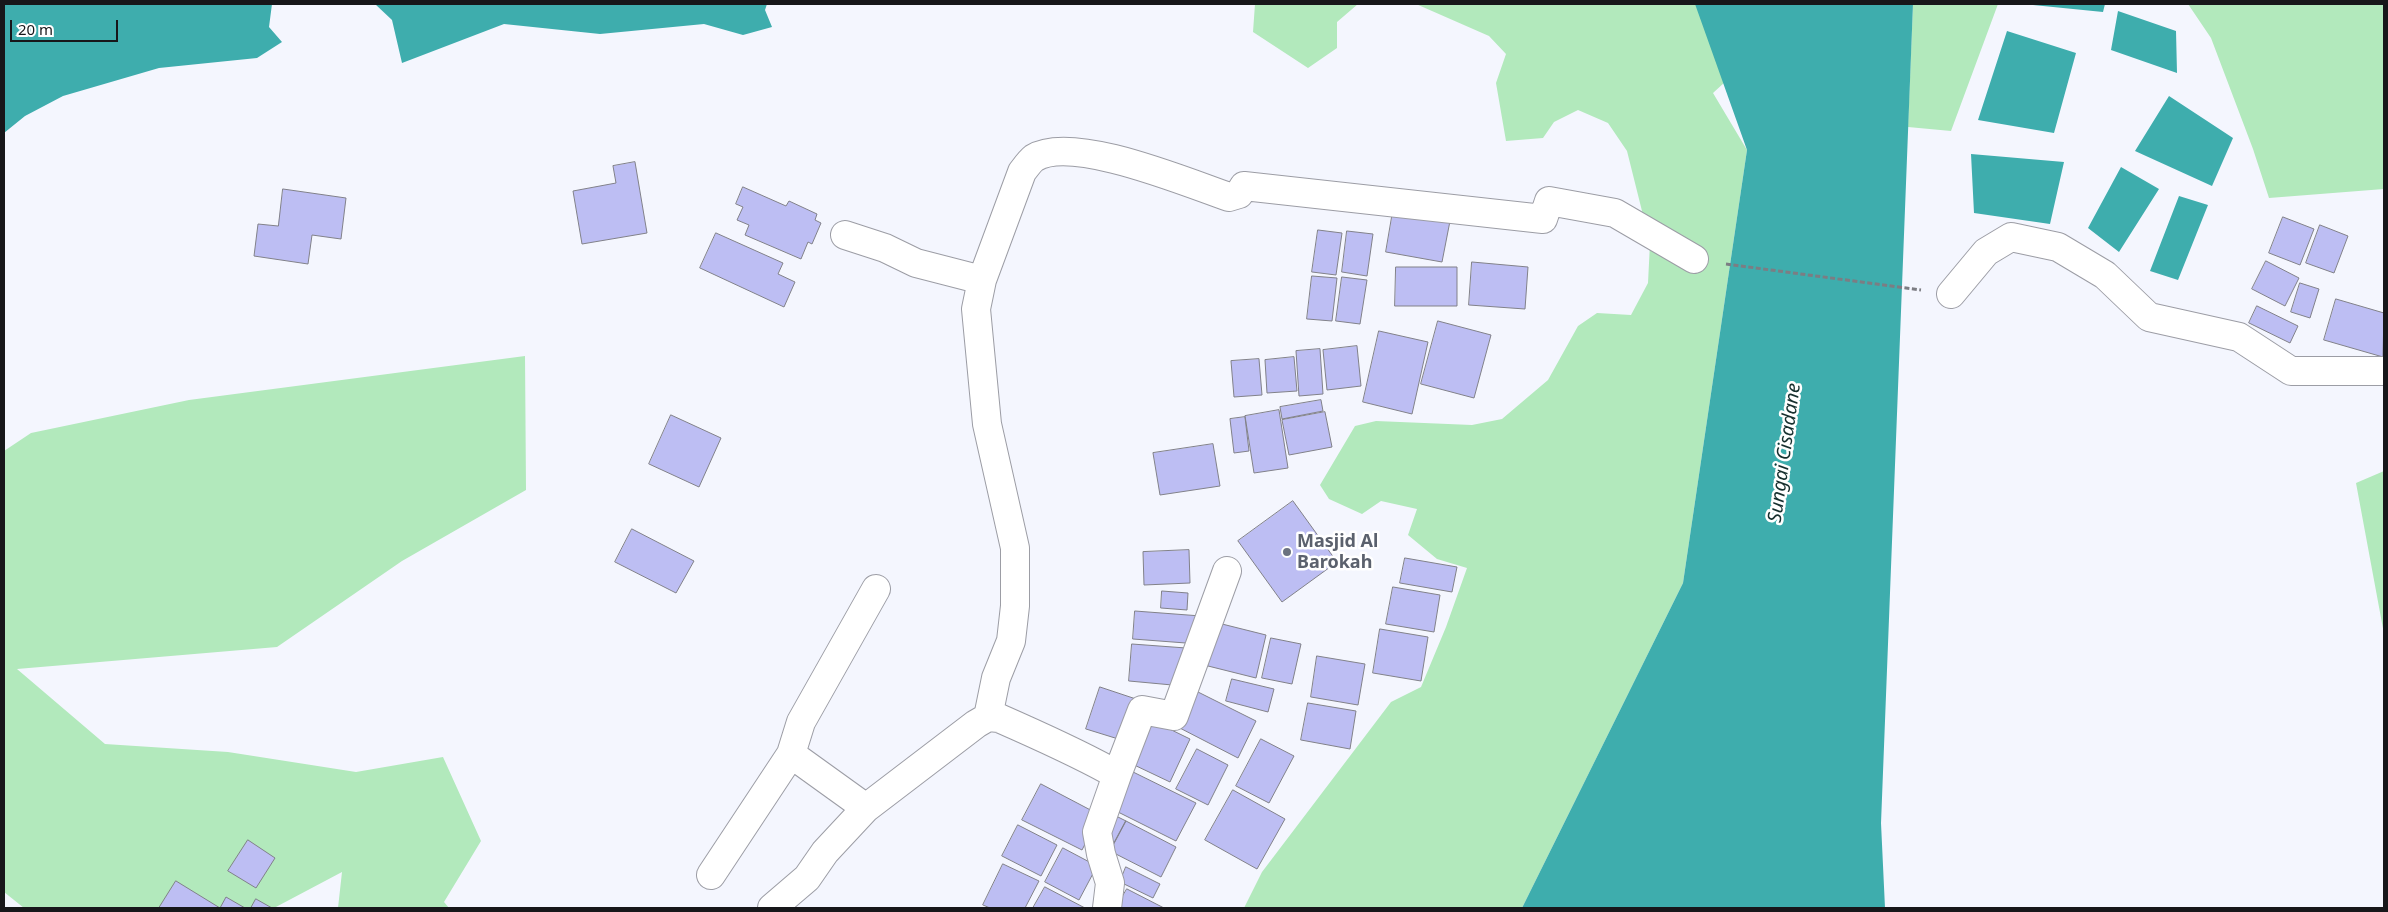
<!DOCTYPE html>
<html>
<head>
<meta charset="utf-8">
<style>
	body { margin:0 }
	#map { position:relative; width:2388px; height:912px; overflow:hidden; background:#f4f6fe; font-family:"Noto Sans",sans-serif }
	canvas { display:block }
	.frame { position:absolute; inset:0; border:5px solid #17171a; pointer-events:none }
	.scale { position:absolute; left:10px; top:20px; width:108px; height:22px; box-sizing:border-box; border:2px solid #17171a; border-top:0; padding-left:6px; font-size:15px; line-height:18px; white-space:nowrap; color:#17171a; -webkit-text-stroke:4px #fff; paint-order:stroke }
</style>
</head>
<body>
<div id="map">
<canvas width="2388" height="912"></canvas>
<div class="frame"></div>
<div class="scale">20 m</div>
</div>
<script>
const g = document.querySelector('canvas').getContext('2d');
g.lineJoin = 'round';
function fill(path, color) { g.fillStyle = color; g.fill(path, 'evenodd'); }
function trace(path, color, width, dash) { g.strokeStyle = color; g.lineWidth = width; g.lineCap = dash ? 'butt' : 'round'; g.setLineDash(dash || []); g.stroke(path); }
function label(font, color, halo, rows, align = 'center') {
  g.font = font + ' "Noto Sans",sans-serif'; g.lineWidth = 5; g.setLineDash([]); g.textBaseline = 'middle'; g.strokeStyle = halo; g.fillStyle = color; for (const [text, x, y, turn = 0] of rows) {
    g.save(); g.translate(x, y); g.rotate((+turn || 0) * Math.PI / 180); g.textAlign = isNaN(turn) ? turn : align; if (halo) g.strokeText(text, 0, 0); g.fillText(text, 0, 0); g.restore();
  }
}
const green = new Path2D(`
	M1255,4H1358L1337,22V48L1308,68L1253,32Z
	M1416,4H1715L1737,71L1713,93L1747,150L1683,583L1522,908H1244L1262,872L1391,702L1421,687L1446,627L1467,568L1437,559L1408,535L1417,509L1381,501L1362,514L1329,499L1320,485L1355,426L1376,421L1472,425L1502,419L1548,380L1578,326L1597,313L1631,315L1648,283L1650,243L1627,151L1608,123L1578,110L1554,122L1543,138L1506,141L1496,83L1506,54L1489,36Z
	M1913,4H1998L1951,131L1908,127Z
	M2188,4H2384V189L2269,198L2253,149L2211,38Z
	M525,356L526,490L402,561L277,647L17,669L105,744L228,752L356,772L443,757L481,841L444,902L449,908H338L342,872L274,908H24L4,892V451L31,433L189,400Z
	M2384,471V634L2356,483Z`);
const water = new Path2D(`
	M4,4H272L269,27L282,42L257,58L159,68L63,96L25,116L4,133Z
	M375,4H767L765,10L772,27L743,35L704,24L600,34L504,24L402,63L392,20Z
	M1695,4H1913L1881,823L1885,908H1522L1683,583L1747,150Z
	M2033,4H2105L2103,12L2033,5Z
	M2118,11L2176,31L2177,73L2111,50Z
	M2007,31L2076,53L2054,133L1978,120Z
	M2169,96L2233,138L2212,186L2135,151Z
	M1971,154L2064,162L2050,224L1974,213Z
	M2121,167L2159,189L2119,252L2088,228Z
	M2179,196L2208,205L2178,280L2150,271Z`);
const building = new Path2D(`
	M635,162L647,233L582,244L573,191L616,183L613,166Z
	M743,187L786,206L789,201L817,214L815,220L821,223L812,244L808,242L801,259L745,235L749,225L737,220L743,207L736,204Z
	M283,189L346,198L341,239L312,235L308,264L254,256L258,224L278,226Z
	M1393,211L1450,221L1442,262L1386,252Z
	M2283,217L2314,229L2300,265L2269,253Z
	M2320,225L2348,236L2334,273L2306,263Z
	M1318,230L1342,233L1336,275L1312,272Z
	M1347,231L1373,234L1367,276L1342,272Z
	M716,233L783,263L778,274L795,282L784,307L700,268Z
	M2266,261L2299,278L2285,306L2252,289Z
	M1472,262L1528,267L1525,309L1469,305Z
	M1396,267H1457V306H1395Z
	M1312,276L1337,278L1332,321L1307,319Z
	M1342,277L1367,280L1360,324L1336,321Z
	M2300,283L2319,289L2310,318L2291,312Z
	M2336,299L2384,313L2383,357L2324,340Z
	M2257,306L2298,326L2290,343L2249,323Z
	M1438,321L1491,335L1474,398L1421,384Z
	M1379,331L1428,342L1412,414L1363,402Z
	M1357,346L1361,386L1327,390L1323,350Z
	M1320,349L1323,394L1299,396L1296,351Z
	M1294,357L1297,391L1267,393L1265,360Z
	M1259,359L1262,395L1234,397L1231,361Z
	M1321,400L1323,411L1282,419L1280,407Z
	M1279,410L1288,468L1254,473L1245,416Z
	M1325,412L1332,447L1289,455L1282,420Z
	M671,415L721,438L699,487L649,464Z
	M1245,417L1249,451L1234,453L1230,419Z
	M1213,444L1220,486L1160,495L1153,453Z
	M1293,501L1337,562L1282,602L1238,541Z
	M632,529L694,561L676,593L615,562Z
	M1189,550L1190,583L1144,585L1143,552Z
	M1405,558L1457,567L1452,592L1400,583Z
	M1393,587L1440,595L1434,632L1386,624Z
	M1162,591L1188,593L1187,610L1161,608Z
	M1135,611L1201,616L1199,644L1133,639Z
	M1218,623L1266,635L1256,678L1208,666Z
	M1380,629L1428,637L1421,681L1373,673Z
	M1271,638L1301,644L1292,684L1262,678Z
	M1132,644L1186,648L1183,686L1129,681Z
	M1317,656L1365,664L1358,705L1311,697Z
	M1232,679L1274,689L1268,712L1226,701Z
	M1100,687L1142,701L1128,742L1086,729Z
	M1192,689L1256,721L1238,758L1174,725Z
	M1308,703L1356,711L1350,749L1301,740Z
	M1151,720L1190,739L1170,782L1130,763Z
	M1261,739L1294,756L1269,803L1236,786Z
	M1197,749L1228,765L1208,805L1176,789Z
	M1129,770L1196,803L1176,841L1110,808Z
	M1041,784L1100,815L1082,850L1022,820Z
	M1233,790L1285,819L1257,869L1205,840Z
	M1116,816L1126,821L1110,851L1100,846Z
	M1126,821L1176,847L1161,877L1110,851Z
	M1018,825L1057,845L1041,876L1002,856Z
	M248,840L275,858L256,888L228,871Z
	M1063,848L1097,866L1079,900L1045,882Z
	M1003,864L1039,881L1025,908H990L983,905Z
	M1126,867L1160,884L1153,898L1120,882Z
	M176,881L220,908L226,897L245,908H159Z
	M1045,887L1085,908H1033Z
	M1127,889L1164,908H1116Z
	M256,899L272,908H251Z`);
const path = new Path2D(`
	M1726,264L1921,290`);
const minor = new Path2D(`
	M845,235L885,248L916,263L982,280
	M1951,294L1986,252L2011,237L2058,247L2105,275L2149,317L2239,337L2291,371H2384
	M988,717L996,678L1011,641L1015,606V548L987,424L976,309L982,280L1022,172C1025,168 1030,161 1034,158C1072,134 1188,183 1229,197L1239,194L1244,186L1543,219L1549,201L1615,213L1694,259
	M1117,775L1142,710L1174,716L1227,571
	M866,808L976,724L988,717L999,718C1039,736 1079,753 1117,775L1097,832L1101,854L1110,883L1107,908
	M711,875L791,754L801,722L876,589
	M772,908L807,878L825,852L866,808L791,754`);
const markers = [
	[1287,552,5,"#6b7280"]
];
const worshipNames = [
	["Masjid Al",1297,542],
	["Barokah",1297,563]
];
const waterNames = [
	["Sungai Cisadane",1785,453,-82]
];
fill(green, '#b2e9bc');
fill(water, '#3eadad');
fill(building, '#bdbef3');
trace(building, '#818189', 1);
trace(minor, '#9c9da5', 30);
trace(path, '#7c7d83', 3, [5, 2.5]);
trace(minor, '#fff', 28);
for (const [x, y, r, color] of markers) { const dot = new Path2D(); dot.arc(x, y, r, 0, 2 * Math.PI); g.fillStyle = color; g.fill(dot); trace(dot, '#fff', 2); }
label('bold 18px', '#5b616d', '#fff', worshipNames, 'left');
label('italic 19px', '#162f2e', '#fff', waterNames);
</script>
</body>
</html>
